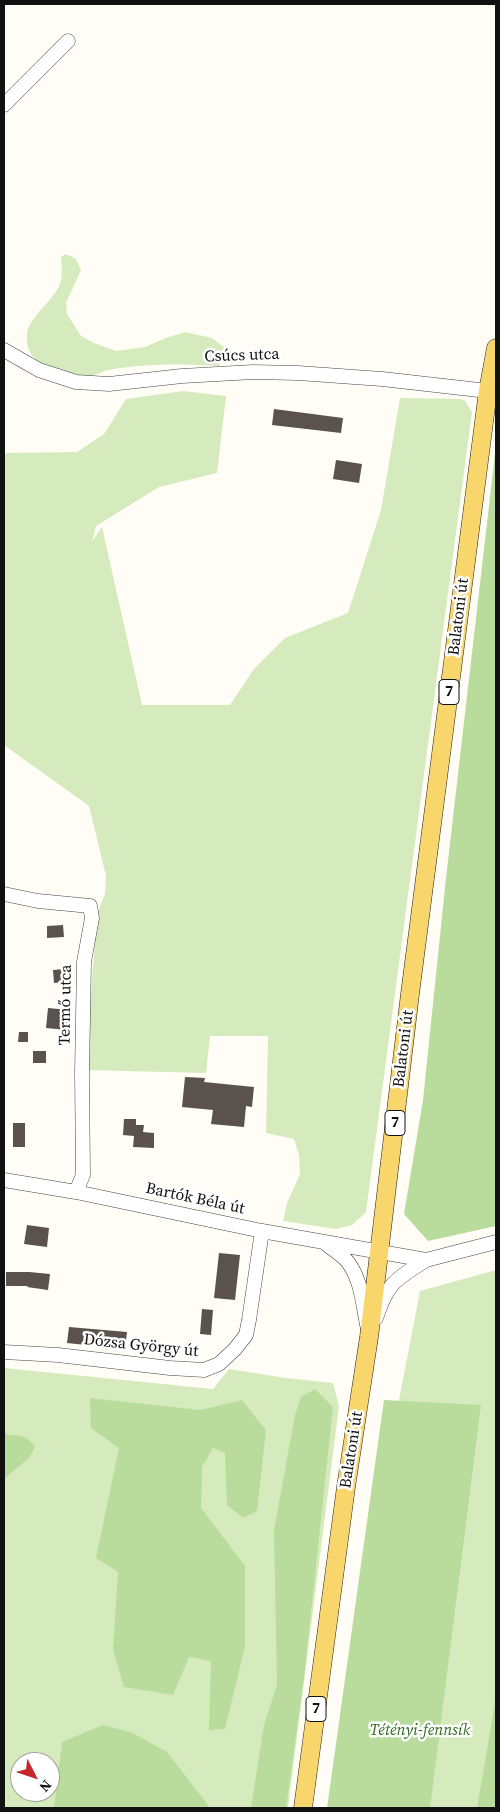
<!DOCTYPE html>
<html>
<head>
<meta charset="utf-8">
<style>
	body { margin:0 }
	#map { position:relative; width:500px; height:1812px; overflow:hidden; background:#fffdf5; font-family:"Source Serif 4",serif }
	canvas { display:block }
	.frame { position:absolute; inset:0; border:5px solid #111; pointer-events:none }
	.north { position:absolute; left:10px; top:1752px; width:50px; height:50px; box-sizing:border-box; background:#fff; border:1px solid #a0a0a0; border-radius:50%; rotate:131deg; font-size:14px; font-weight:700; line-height:20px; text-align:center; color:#111 }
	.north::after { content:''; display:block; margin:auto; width:18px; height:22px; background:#c4262e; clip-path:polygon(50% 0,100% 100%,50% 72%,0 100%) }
</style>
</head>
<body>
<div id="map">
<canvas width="500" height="1812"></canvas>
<div class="frame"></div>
<div class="north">N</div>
</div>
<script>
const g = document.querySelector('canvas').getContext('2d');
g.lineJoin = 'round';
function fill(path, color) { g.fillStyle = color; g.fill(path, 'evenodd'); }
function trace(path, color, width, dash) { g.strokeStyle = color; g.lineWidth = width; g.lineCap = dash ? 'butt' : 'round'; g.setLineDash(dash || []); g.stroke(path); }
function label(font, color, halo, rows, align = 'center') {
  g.font = font + ' "Source Serif 4",serif'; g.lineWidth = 5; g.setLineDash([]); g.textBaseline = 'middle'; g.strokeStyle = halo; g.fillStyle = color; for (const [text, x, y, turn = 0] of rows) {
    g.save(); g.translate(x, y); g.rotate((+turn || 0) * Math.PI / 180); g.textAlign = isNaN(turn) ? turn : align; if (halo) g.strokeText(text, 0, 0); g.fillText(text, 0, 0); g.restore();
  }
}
const green = new Path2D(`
	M66,254L76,259L81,270L66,303L67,314L81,336L94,343L116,351L145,347L166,338L185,332L212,338L226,349L219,366C183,364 145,363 109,370C102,371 95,376 87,377C82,378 74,374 69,373C48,368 24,361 27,334C29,315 58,298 61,280C63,273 61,265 61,257Z
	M183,391L226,396L217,473L159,487L96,526L92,542L102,527L142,705H230L254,669L285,638L348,613L381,510L400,398L461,399L465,401L472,412L366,1212L352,1225L336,1229L283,1221L287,1203L300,1174L299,1155L294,1139L266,1133L268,1036H210L206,1073L85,1070L97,914L105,894L106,876L89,806L4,745V454L7,453L77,452L104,434L126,399Z
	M496,1270V1808H333L368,1561L420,1291Z
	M4,1368L213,1389L229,1369L286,1378L333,1383L339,1406L288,1808H4ZM20,1762H50V1792H20Z`);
const forest = new Path2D(`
	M496,445V1226L428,1241L404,1214L423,1100L446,878Z
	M315,1389L333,1407L304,1678L286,1808H251L264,1725L277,1685L274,1530L295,1415L301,1397Z
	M90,1398L200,1410L242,1400L266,1430L257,1511L243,1518L227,1505L225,1453L213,1448L202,1467L201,1508L245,1566V1646L225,1729L209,1730L211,1661L189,1657L173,1695L124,1687L113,1649L118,1572L96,1558L119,1448L91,1428Z
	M384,1400L481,1405L430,1808H327Z
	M4,1431L8,1435C21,1435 27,1436 35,1447L29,1458L4,1479Z
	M496,1697V1808H477Z
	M103,1725L133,1733L167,1752L208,1805V1808H54L62,1742Z`);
const building = new Path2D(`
	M274,409L343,418L341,433L272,425Z
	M336,460L362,464L359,483L333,479Z
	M63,925L64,937L47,938V926Z
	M64,969L65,982L54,983L53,970Z
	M48,1008L69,1010L67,1030L46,1028Z
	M19,1032H28V1042H18Z
	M33,1051H46V1063H33Z
	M185,1077L205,1078L204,1082L254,1087L252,1107L246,1106L244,1127L211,1124L213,1110L182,1107Z
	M124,1119H136V1125H144L143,1132L154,1133V1148L133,1147L134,1136L123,1135Z
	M13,1123H25V1147H13Z
	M27,1225L49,1228L47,1247L24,1244Z
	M219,1253L240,1255L235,1300L214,1298Z
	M6,1272H29L50,1274L48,1290L27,1287L28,1286H6Z
	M202,1309L213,1310L211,1335L200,1334Z
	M69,1327L127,1332L125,1349L67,1343Z`);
const minor = new Path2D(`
	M4,105L68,41
	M4,350L39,370L76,382L109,384L182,376L253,372L298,373L382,379L488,391
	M4,894L38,901L90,906L92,918L84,962L82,1073L83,1175L76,1192
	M4,1180L76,1192L262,1231L426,1260L496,1242
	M325,1243C332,1249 341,1254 347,1261C361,1278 363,1304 367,1325
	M376,1318C388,1282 395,1280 426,1260
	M4,1352L58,1355L170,1368L204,1370L219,1364L235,1349L246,1335L249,1320L262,1231`);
const major = new Path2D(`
	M303,1808L346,1487L369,1337L410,994L488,391L496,348`);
const shields = [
	[449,692,20],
	[395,1123,20],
	[316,1709,20]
];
const shieldNames = [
	["7",449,692],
	["7",395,1123],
	["7",316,1709]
];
const streetNames = [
	["Csúcs utca",242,356,-2],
	["Balatoni út",459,617,-83],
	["Termő utca",66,1005,-89],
	["Balatoni út",404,1049,-83],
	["Bartók Béla út",195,1199,12],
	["Dózsa György út",141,1346,6],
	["Balatoni út",352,1450,-81]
];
const parkNames = [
	["Tétényi-fennsík",420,1731]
];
fill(green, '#d5ebbd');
fill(forest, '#b9dc9c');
fill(building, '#5a524d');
trace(minor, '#444', 15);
trace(major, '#222', 19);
trace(minor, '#fff', 14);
trace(major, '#f9d66b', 18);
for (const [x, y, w] of shields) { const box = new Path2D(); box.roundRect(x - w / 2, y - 12.5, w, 25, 4); g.fillStyle = '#fff'; g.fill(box); trace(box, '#111', 1); }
label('bold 15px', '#111', null, shieldNames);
label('16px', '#111', '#fff', streetNames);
label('italic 16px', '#2f6b1f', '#fff', parkNames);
</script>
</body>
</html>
